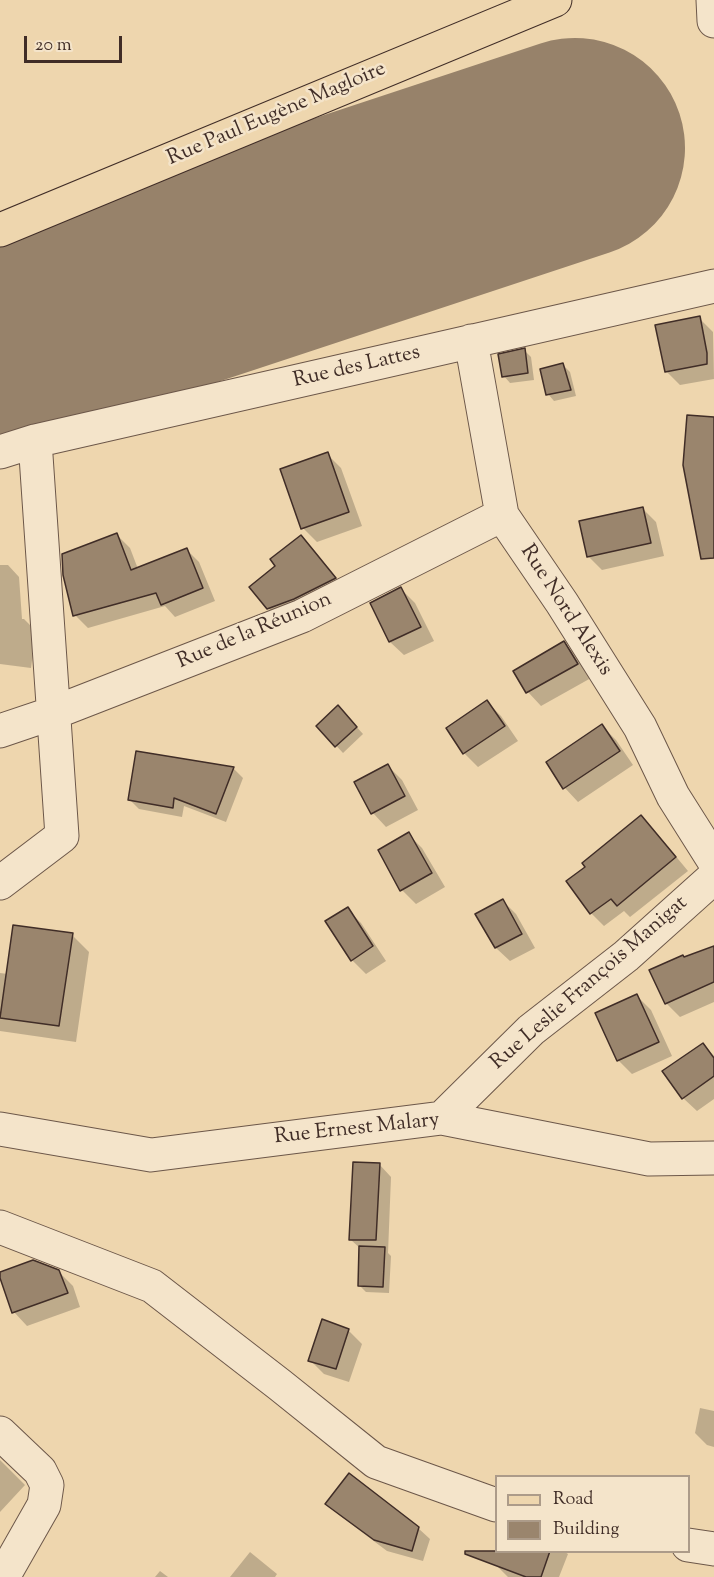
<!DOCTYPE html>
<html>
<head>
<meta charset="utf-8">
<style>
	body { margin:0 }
	#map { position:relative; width:714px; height:1577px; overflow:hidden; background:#eed6ae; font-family:"Sorts Mill Goudy",serif }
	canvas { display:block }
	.legend { position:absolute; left:495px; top:1475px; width:195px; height:78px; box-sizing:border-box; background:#f4e4ca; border:2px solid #ac9b89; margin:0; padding:8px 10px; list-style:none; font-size:18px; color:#402d27 }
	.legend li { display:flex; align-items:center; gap:12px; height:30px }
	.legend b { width:30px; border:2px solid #ac9b89 }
	.scale { position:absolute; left:24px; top:36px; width:98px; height:27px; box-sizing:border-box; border:3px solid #402d27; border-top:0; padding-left:8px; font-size:18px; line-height:21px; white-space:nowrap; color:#402d27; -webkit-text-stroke:4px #f4e4ca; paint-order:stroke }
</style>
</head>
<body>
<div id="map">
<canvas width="714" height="1577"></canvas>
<ul class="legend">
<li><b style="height:8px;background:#eed6ae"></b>Road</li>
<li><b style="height:16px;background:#9a856d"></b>Building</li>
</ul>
<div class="scale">20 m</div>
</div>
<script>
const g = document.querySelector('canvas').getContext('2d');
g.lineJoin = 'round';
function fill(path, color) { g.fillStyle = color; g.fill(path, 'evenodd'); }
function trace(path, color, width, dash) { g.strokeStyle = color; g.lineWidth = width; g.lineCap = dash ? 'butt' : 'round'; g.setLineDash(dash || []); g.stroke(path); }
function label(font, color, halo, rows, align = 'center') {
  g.font = font + ' "Sorts Mill Goudy",serif'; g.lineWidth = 5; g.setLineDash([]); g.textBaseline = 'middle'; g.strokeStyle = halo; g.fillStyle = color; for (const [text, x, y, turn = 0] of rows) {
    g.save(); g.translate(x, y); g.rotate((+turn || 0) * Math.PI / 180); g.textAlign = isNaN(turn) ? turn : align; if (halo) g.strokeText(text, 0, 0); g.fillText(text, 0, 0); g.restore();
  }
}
const shadow = new Path2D(`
	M699,318L713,332L714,379L680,385L666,371Z
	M524,350L531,357L534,380L510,383L504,376Z
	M563,365L570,372L576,396L554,401L548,394Z
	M327,454L341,468L362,526L317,542L303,528Z
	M642,508L656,522L664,556L602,570L588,556Z
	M117,535L130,548L138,569L186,549L199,562L215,601L175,617L165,606L88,628L75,615Z
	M301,537L313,549L346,590L281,621L268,608L278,566Z
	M0,565H8L19,577L22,619H24L36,631L31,668L0,664Z
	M401,589L415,603L434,641L404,655L390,642L372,604Z
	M564,643L578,657L591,678L541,706L528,692L515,671Z
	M487,702L501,716L518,741L478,767L464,753Z
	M345,714L363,734L343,753L318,726Z
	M602,726L616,740L633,765L578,802L565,788L548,763Z
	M388,766L402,780L418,810L386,827L373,813Z
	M233,768L243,778L226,822L184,806L182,817L139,809L129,799Z
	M641,817L654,830L688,871L630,917L624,911L604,926L591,913L568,881L587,867Z
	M408,834L422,848L445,887L416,904L402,890Z
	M502,900L516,914L535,948L510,961L496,948L477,915Z
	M347,909L361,923L386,961L366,974L352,960Z
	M72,935L89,952L76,1042L0,1031V973L8,974Z
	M714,947V1002L680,1017L666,1003L684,959Z
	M637,996L651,1010L672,1056L632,1074L618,1060Z
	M703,1044L714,1056V1099L697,1111L683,1098Z
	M379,1164L391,1177L388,1253L391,1256L389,1293L366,1292L359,1285L361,1249L351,1240Z
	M58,1271L73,1286L80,1307L27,1326L14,1312Z
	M348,1330L362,1344L349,1382L324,1374L310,1360Z
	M700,1408L714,1411V1447L707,1445L695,1433Z
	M0,1460L25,1485L0,1512Z
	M327,1503L418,1528L430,1539L423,1561L387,1551L339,1515Z
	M250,1552L277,1574L275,1577H230Z
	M501,1552H565L568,1554L559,1577H508L496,1565Z
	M160,1571L168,1577H155Z`);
const runway = new Path2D(`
	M0,338L575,148`);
const building = new Path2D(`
	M700,316L707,353V364L665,372L655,325Z
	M525,348L528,373L502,377L498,354Z
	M563,363L571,390L546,395L540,369Z
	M687,415L714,417V558L701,559L683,465Z
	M328,452L349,512L301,529L280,469Z
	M643,507L651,543L587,557L579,521Z
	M117,533L131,570L187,548L203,588L161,605L156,593L73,616L63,575L62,554Z
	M301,535L336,578L294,599L267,609L249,587L275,566L270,559Z
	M401,587L421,627L389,642L370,603Z
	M564,641L578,664L526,693L513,671Z
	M487,700L505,726L463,754L446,728Z
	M338,705L357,727L335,747L316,726Z
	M602,724L620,751L563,789L546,762Z
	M136,751L234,767L216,814L174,798L173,808L128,800Z
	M388,764L405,796L371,814L354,782Z
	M641,815L676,857L617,906L611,899L590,914L566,881L585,867L582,863Z
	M409,832L432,873L400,891L378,850Z
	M503,899L522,934L495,948L475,914Z
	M348,907L373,946L351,961L325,921Z
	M13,925L73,933L59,1026L0,1018Z
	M714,946V982L665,1004L649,970L683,955L684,957Z
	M637,994L659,1042L617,1061L595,1013Z
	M703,1043L714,1058V1076L682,1099L662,1071Z
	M353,1162L380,1163L376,1240H349Z
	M359,1246L385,1247L383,1287L358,1286Z
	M33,1260L59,1270L68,1293L12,1313L0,1278V1272Z
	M322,1319L349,1329L336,1369L308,1361Z
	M349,1473L419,1527L412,1551L374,1540L325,1504Z
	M465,1551H550L541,1577H526L465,1554Z`);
const minor = new Path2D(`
	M713,0L714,21
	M471,341L502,515L562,603L640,727L673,796L714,861
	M0,452L35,441L714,286
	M0,731L53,713L302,616L502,515
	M0,883L62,836L35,441
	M442,1118L531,1030L626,956L714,877
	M0,1129L151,1155L442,1118L649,1159L714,1158
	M0,1227L152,1286L280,1385L376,1462L496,1505
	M0,1433L40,1471L47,1485L44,1505L3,1577
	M688,1545L714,1549`);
const major = new Path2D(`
	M0,230L555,0`);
const streetNames = [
	["Rue Paul Eugène Magloire",277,115,-23],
	["Rue des Lattes",357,368,-13],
	["Rue Nord Alexis",565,611,57],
	["Rue de la Réunion",255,632,-23],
	["Rue Leslie François Manigat",590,984,-41],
	["Rue Ernest Malary",357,1130,-6]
];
fill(shadow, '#0003');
trace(runway, '#97826a', 220);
fill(building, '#9a856d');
trace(building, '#402d27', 1.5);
trace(minor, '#6c5749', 35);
trace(major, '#402d27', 35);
trace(minor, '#f4e4ca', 33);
trace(major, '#eed6ae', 33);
label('21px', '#402d27', '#f4e4ca', streetNames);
</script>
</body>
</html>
